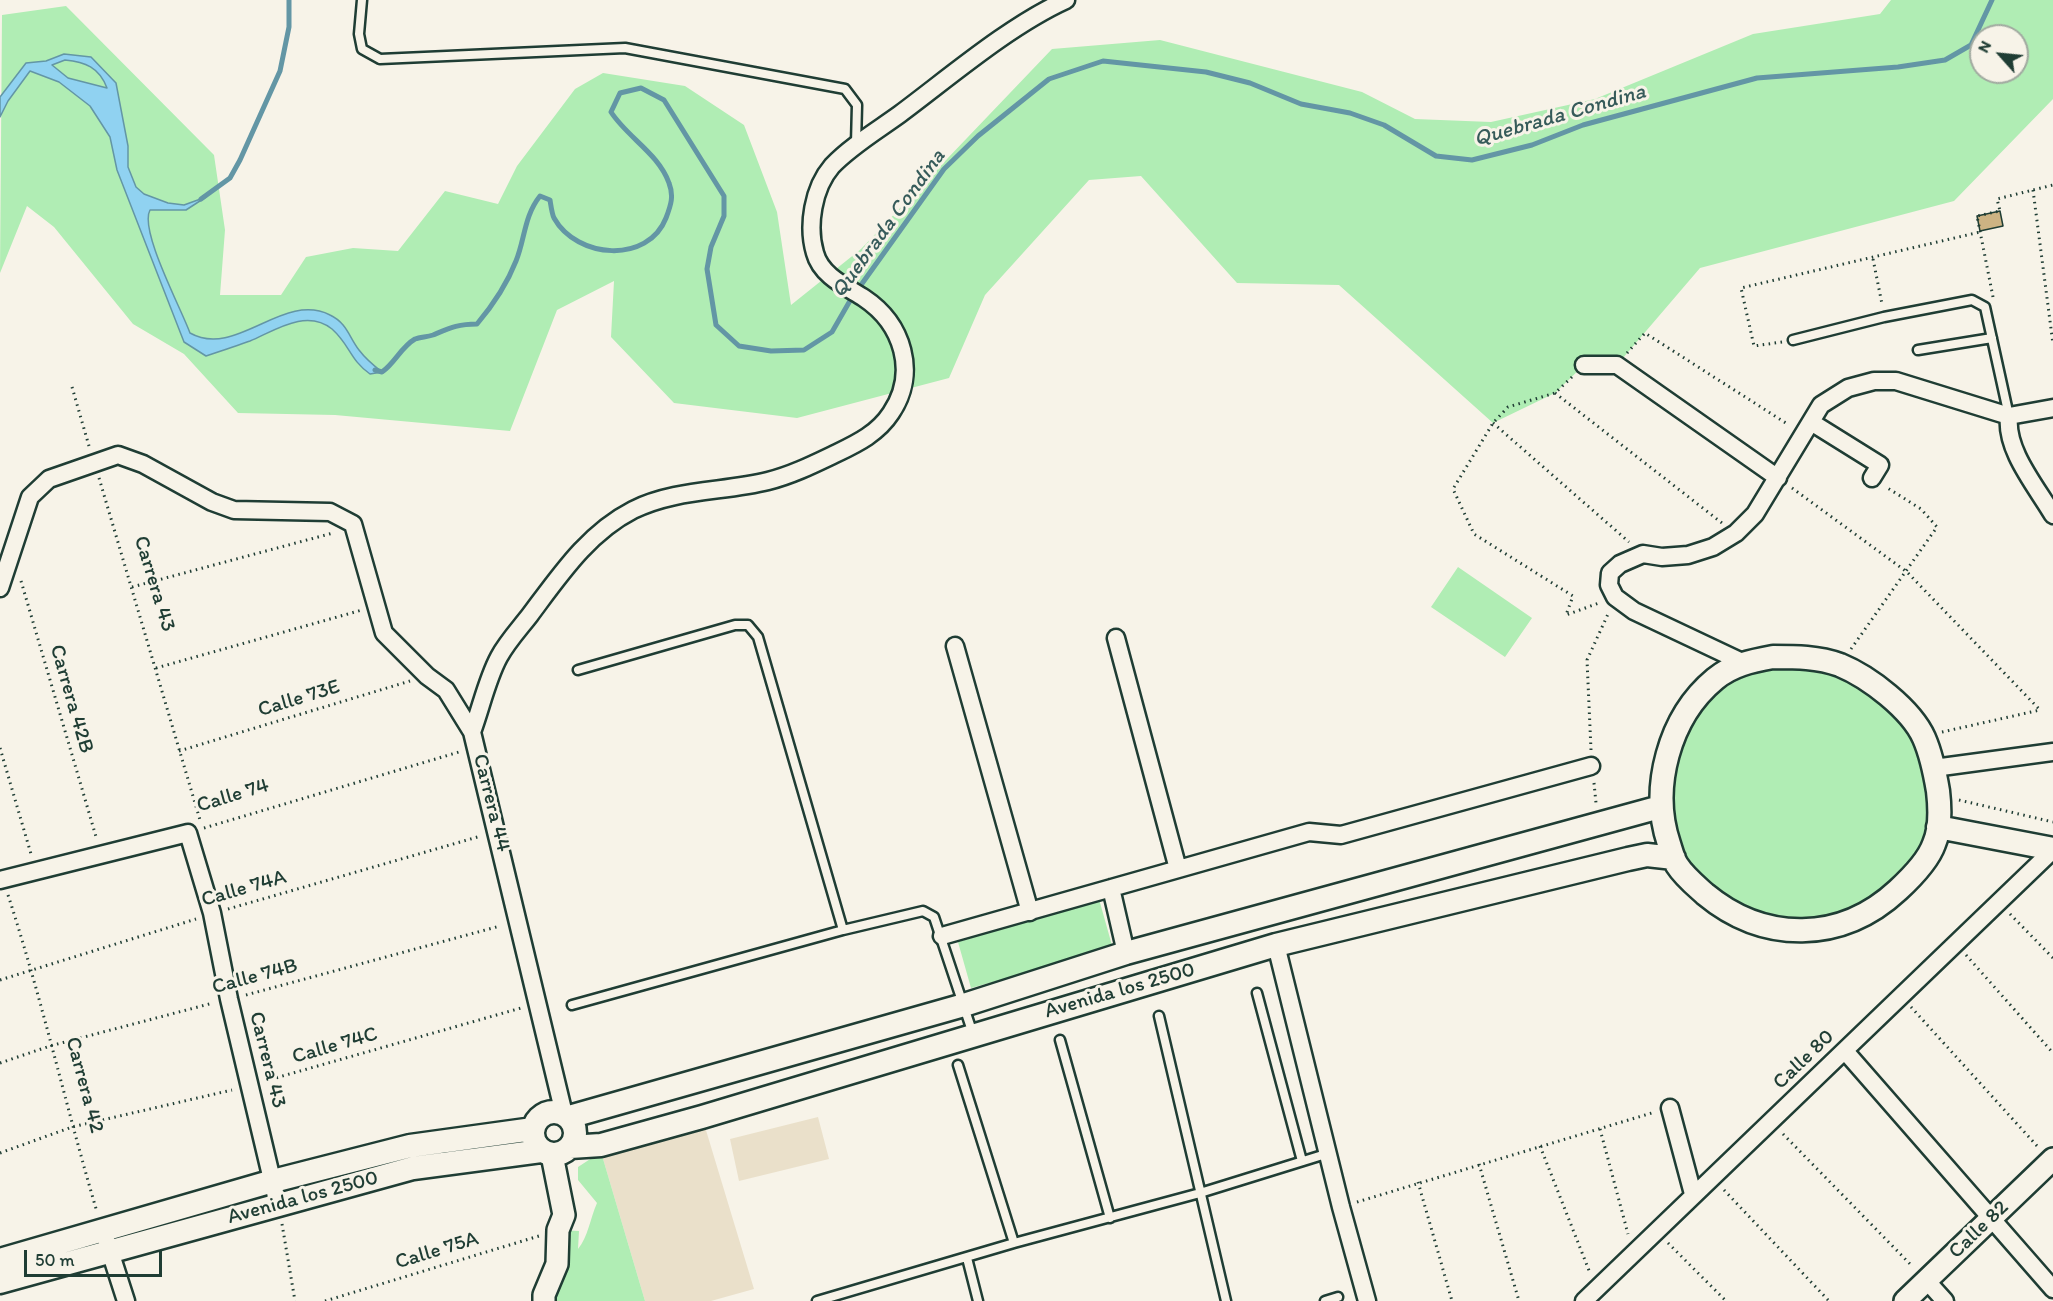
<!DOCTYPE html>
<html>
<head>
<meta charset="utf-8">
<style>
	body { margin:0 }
	#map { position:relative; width:2053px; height:1301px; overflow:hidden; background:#f7f3e8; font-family:Itim,sans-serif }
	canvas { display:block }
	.north { position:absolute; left:1969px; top:24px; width:60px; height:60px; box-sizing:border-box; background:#f7f3e8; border:2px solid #a1aaa0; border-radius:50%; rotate:297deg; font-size:16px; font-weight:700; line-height:24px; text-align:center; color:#1f3d34 }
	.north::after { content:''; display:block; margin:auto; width:21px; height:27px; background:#1f3d34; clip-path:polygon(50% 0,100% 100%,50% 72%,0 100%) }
	.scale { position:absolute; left:24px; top:1250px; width:138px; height:27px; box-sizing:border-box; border:3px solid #1f3d34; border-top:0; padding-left:8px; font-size:18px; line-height:21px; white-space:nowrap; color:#1f3d34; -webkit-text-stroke:4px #f7f3e8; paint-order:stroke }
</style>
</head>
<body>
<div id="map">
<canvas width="2053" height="1301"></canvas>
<div class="north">N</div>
<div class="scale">50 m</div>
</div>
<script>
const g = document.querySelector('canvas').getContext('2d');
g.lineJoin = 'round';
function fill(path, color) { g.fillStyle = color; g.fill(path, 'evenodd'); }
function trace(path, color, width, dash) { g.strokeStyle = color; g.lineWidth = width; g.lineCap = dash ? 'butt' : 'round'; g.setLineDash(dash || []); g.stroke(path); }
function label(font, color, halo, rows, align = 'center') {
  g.font = font + ' Itim,sans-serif'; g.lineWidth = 6; g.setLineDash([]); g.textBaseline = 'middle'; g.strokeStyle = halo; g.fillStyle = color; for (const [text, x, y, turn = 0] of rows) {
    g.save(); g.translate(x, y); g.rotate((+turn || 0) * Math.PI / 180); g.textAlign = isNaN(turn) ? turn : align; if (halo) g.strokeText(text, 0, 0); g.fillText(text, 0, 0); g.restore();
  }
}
const built = new Path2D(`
	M702,1117L754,1289L711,1301H645L601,1152Z
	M818,1117L829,1159L739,1181L730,1139Z`);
const green = new Path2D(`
	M1891,0H2053V99L1954,201L1700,268L1617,365H1584L1555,393L1493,423L1339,285L1237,283L1141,176L1089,180L985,295L949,378L797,418L674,403L611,337L614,281L557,310L510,431L335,415L238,413L184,354L133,324L54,227L27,206L0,273L2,15L66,6L214,155L225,230L220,295H281L306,257L353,248L398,251L445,191L498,204L517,166L575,89L603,73L685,86L744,125L777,212L791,305L861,249L1052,49L1160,40L1362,92L1415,119L1491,122L1595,99L1753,34L1880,14ZM1981,36H2017V72H1981Z
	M1458,567L1532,618L1505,657L1431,607Z
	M1742,662L1840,665L1923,736L1938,827L1867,914L1765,927L1676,864L1666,762L1675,731Z
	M1099,899L1113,949L971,988L958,942Z
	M601,1152L645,1301H555L557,1281L568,1265L557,1264L558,1230L579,1231L578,1249C588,1237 590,1219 597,1203L578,1180V1167Z`);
const water = new Path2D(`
	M64,54L91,57L116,83L128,146V167L136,187L144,194L168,203L184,205L206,197L186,210H150C139,230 181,308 190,333C236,359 283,291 330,315C347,323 349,337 359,350C365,358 373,365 382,372L370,374C350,360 350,345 332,329C306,308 274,331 250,341C236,346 221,351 206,356L184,342L117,170L110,137L90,106L59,82L30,71L8,101L0,117V97L26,63L46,61ZM65,60C85,62 99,67 107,88L68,78L52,65Z`);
const stream = new Path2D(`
	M201,199L230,178L240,160L280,71L289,27V0
	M375,370L382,372C395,363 401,347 415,339C420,337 427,337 433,335C450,328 458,324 477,324C493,305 507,284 516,261C525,239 524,216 540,196L550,200C551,206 552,214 554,218C577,259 648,264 666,218C671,205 674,196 669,183C659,154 627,137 611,112L620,93L641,88L664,100L724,196V216L711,247L707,269L716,325L739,346L771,351L804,350L832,332L851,299L944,169L978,136L1049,79L1103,61L1206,72L1250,83L1301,104L1350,113L1384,125L1436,156L1472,160L1532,145L1583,125L1757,78L1898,67L1945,60L1971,45L1992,0`);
const building = new Path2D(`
	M2000,211L2003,226L1980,231L1977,216Z`);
const path = new Path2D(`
	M2033,190L2053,344
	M1873,259L1882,304
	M1993,297L1977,216L2000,211L1997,199L2053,185
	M1782,342L1754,346L1741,288L1980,232
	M1627,353L1645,333L1789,425
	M1572,377L1555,393L1508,407L1493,423L1453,489L1474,534L1573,596L1566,615L1599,603
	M72,387L89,446
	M1555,393L1722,523
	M1493,423L1629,542
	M99,478L200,820
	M1792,488L1907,572L2040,710
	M21,581L97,840
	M132,587L333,533
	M1851,649L1937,527L1921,509L1886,487
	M156,668L362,610
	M1942,732L2040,710
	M0,748L31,854
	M1591,750L1587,660L1608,614
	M179,751L410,681
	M1594,783L1596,803
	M1959,800L2053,822
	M204,828L459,752
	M8,895C42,999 66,1107 97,1212
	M228,909L481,836
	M2010,914L2053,958
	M1966,955L2053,1053
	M0,980L196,919
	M246,995L500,926
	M1911,1007L2038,1147
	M0,1063L50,1046L213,1003
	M265,1081L521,1008
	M1600,1129L1628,1234
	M1783,1134L1913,1267
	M1540,1146L1590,1273
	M0,1153L72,1127L232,1090
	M1479,1164L1519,1301
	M1418,1182L1452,1301
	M1724,1190L1829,1301
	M1357,1202L1655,1112
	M282,1224L295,1301
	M1668,1243L1726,1301
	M325,1301L539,1236`);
const service = new Path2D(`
	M362,0L359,34L362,49L380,59L625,48L845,89L857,105L856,144
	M1793,340L1884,317L1972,300L1985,307L2009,416
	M1918,350L1992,338
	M578,670L735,625H748L758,637L843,930L923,911L934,917L973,1034
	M1257,993L1302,1161
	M572,1005L843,930
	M1159,1016L1226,1301
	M1060,1040L1110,1218
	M958,1065L1014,1243
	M967,1258L978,1301
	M817,1301L1014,1243L1200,1193L1329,1153
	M1325,1301L1338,1297`);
const minor = new Path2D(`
	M1584,365H1617L1778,478
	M2009,416C2005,450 2036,486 2053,515
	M1811,422L1880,465L1872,478
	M0,588L30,497L49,479L118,455L143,464L212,502L234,510L330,512L353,524L384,633L427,676L446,690L472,732L564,1114
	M1116,638L1178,869
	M955,646L1030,912
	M1742,662L1634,611L1615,597L1609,585L1610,573L1620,564L1643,554L1662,557L1688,555L1713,547L1736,533L1755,514L1821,405L1848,388L1874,381H1896L2009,416L2053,408
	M472,732C481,708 487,679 499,657C507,642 520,628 530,615C560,575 588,533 633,510C675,489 724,492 768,481C792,475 814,464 837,453C858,443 878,433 891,413C918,373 903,324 864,298C847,287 821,276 815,253C807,226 813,188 832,166C851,146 878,130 900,114C951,76 1009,26 1066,0
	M1934,768L2053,752
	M0,880L188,833L212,913L229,999L278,1205
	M1111,888L1126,953
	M942,936L1309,832L1341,835L1591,766
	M1276,945L1341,1207L1367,1301
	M1845,1051L2053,1289
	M1670,1108L1693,1194
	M107,1242L126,1301
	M1926,1280L1945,1301
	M1584,1301L2053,850`);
const tertiary = new Path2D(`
	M544,1301V1295L557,1264L558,1230L564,1215L552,1155
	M1905,1301L2053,1159`);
const secondary = new Path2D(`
	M1773,657C1796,657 1818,657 1840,665C1869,677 1911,709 1924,738C1931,754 1935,773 1938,791C1940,808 1941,828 1934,844C1928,861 1911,878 1898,890C1841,943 1764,943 1705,894C1695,885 1684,876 1677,865C1673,859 1671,850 1669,844C1650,788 1669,717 1715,679C1732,665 1751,661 1773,657Z
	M1938,827L2053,849
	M533 1133a21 21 0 1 1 42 0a21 21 0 1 1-42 0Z
	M569,1117L964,1005L1126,953L1660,807
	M570,1147L601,1145L702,1117L1276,945L1628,859L1647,855L1674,858
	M0,1260L273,1181L410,1146L533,1129
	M0,1282L413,1168L541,1151`);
const streetNames = [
	["Carrera 43",154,584,73],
	["Carrera 42B",71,699,74],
	["Calle 73E",299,699,-17],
	["Calle 74",233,796,-17],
	["Carrera 44",491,803,76],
	["Calle 74A",244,889,-16],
	["Calle 74B",255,977,-15],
	["Avenida los 2500",1120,991,-16],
	["Calle 74C",335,1046,-16],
	["Carrera 43",267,1060,76],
	["Calle 80",1804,1060,-44],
	["Carrera 42",84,1085,75],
	["Avenida los 2500",303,1198,-15],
	["Calle 82",1979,1230,-44],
	["Calle 75A",437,1251,-17]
];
const waterNames = [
	["Quebrada Condina",1560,116,-16],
	["Quebrada Condina",889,224,-54]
];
fill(built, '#eae0ca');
fill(green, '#b0edb4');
fill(water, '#90d2f1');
trace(water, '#6396a5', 1.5);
trace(stream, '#6396a5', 5);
fill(building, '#cdb383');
trace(building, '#1f3d34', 1.5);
trace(service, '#1f3d34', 13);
trace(minor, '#1f3d34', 21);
trace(tertiary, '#1f3d34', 26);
trace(secondary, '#1f3d34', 27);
trace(path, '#1f3d34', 3, [1.5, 4.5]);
trace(service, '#f7f3e8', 8);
trace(minor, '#f7f3e8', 16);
trace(tertiary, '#f7f3e8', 21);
trace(secondary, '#f7f3e8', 22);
label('21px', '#1f3d34', '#f7f3e8', streetNames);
label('italic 22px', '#365b5a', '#f7f3e8', waterNames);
</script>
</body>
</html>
